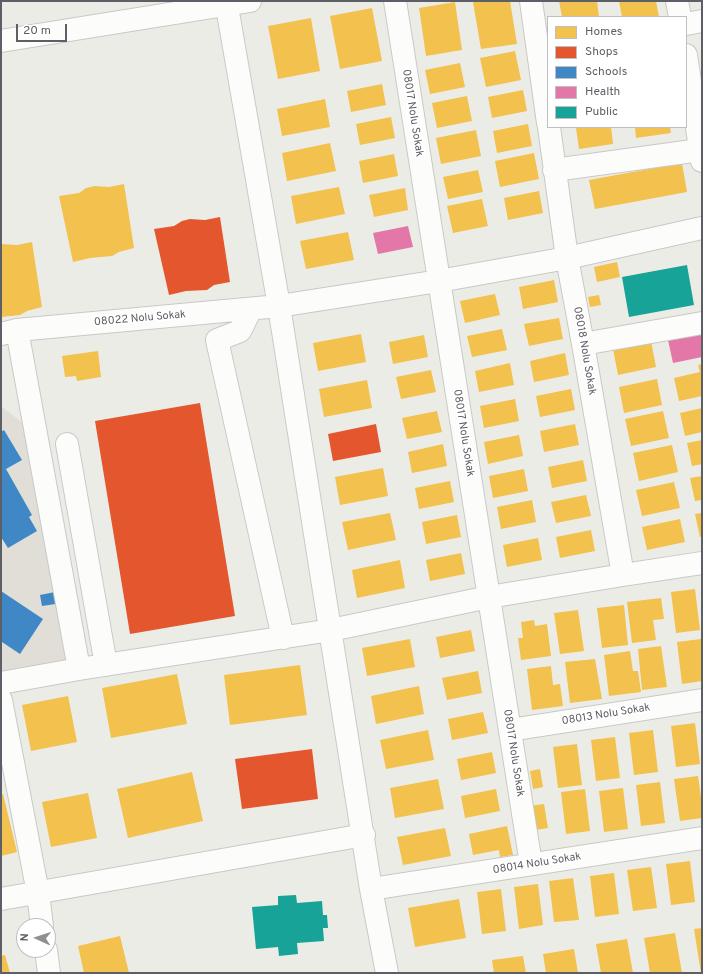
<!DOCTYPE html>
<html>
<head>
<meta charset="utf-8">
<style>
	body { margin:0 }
	#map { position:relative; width:703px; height:974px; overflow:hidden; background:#ecece7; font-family:Overpass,sans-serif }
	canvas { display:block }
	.frame { position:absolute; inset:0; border:2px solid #5c5f65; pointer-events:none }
	.legend { position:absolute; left:547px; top:16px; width:140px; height:112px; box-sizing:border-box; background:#fff; border:1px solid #bebfc1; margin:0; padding:5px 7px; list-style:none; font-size:12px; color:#5c5f65 }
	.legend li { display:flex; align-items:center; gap:8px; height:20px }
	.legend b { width:20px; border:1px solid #bebfc1 }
	.north { position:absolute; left:16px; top:918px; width:40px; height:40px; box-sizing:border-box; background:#fff; border:1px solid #bebfc1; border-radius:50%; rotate:273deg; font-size:11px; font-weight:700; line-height:16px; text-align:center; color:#5c5f65 }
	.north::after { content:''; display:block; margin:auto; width:14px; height:18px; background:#8e9092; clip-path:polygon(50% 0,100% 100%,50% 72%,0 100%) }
	.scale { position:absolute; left:16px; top:24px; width:51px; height:18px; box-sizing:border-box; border:2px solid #5c5f65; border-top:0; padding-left:5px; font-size:12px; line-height:14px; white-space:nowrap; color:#5c5f65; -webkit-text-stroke:3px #fff; paint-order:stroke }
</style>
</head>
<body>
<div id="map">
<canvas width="703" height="974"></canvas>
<div class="frame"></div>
<ul class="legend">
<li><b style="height:11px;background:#f2c14e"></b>Homes</li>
<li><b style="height:11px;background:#e4572e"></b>Shops</li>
<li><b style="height:11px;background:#3f88c5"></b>Schools</li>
<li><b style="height:11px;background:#e377a8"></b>Health</li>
<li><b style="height:11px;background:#17a398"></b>Public</li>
</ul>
<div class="north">N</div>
<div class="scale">20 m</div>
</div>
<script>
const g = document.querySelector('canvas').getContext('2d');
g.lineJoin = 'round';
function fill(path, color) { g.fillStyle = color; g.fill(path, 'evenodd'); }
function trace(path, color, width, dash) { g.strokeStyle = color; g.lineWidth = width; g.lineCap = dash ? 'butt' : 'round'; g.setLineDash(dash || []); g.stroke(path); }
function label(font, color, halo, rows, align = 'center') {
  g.font = font + ' Overpass,sans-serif'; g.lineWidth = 4; g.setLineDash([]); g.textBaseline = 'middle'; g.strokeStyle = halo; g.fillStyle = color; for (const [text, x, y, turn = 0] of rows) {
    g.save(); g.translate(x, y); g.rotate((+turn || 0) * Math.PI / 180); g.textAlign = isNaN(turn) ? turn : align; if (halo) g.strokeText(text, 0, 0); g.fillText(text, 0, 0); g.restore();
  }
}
const education = new Path2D(`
	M1,406L28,427L70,667L1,675Z`);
const homes = new Path2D(`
	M477,1H510L517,44L481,49L473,2Z
	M559,1H597L599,17H562Z
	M619,1H656L659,17H622Z
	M455,2L462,50L426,56L419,8Z
	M372,8L382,61L340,69L330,16Z
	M311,18L320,71L278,79L268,26Z
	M515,51L521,80L486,87L480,58Z
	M460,63L465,87L430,94L425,70Z
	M382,84L386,105L351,112L347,91Z
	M523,90L527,111L492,118L488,97Z
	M467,96L472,121L437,128L432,103Z
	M325,99L330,127L282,136L277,109Z
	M391,117L395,138L360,145L356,124Z
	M528,124L532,146L497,153L493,131Z
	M581,127H611L613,144L579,149L576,128Z
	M635,127H670L671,133L636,138Z
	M476,130L481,156L441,164L436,138Z
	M330,143L336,171L287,181L282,153Z
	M534,153L539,179L500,187L495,161Z
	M394,154L398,176L363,183L359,161Z
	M682,163L687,192L595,209L589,180Z
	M478,170L483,192L448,199L443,177Z
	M124,184L134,248L119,252L112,256L90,258L73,262L59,196L79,193L86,188L95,186L109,187Z
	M339,187L345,214L296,224L291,196Z
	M405,188L408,210L374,217L369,195Z
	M539,191L543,213L508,220L504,198Z
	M482,199L488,226L453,233L447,206Z
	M348,232L354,260L306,269L300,241Z
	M32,242L42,307L27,311L20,315L1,317V244L17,245Z
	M617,262L620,277L597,282L594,267Z
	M554,280L558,302L523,309L519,287Z
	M495,294L500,315L465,323L460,301Z
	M599,295L601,305L590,307L588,297Z
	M559,318L563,339L529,346L524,324Z
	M502,329L507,350L472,357L467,336Z
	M361,334L366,362L318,371L313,343Z
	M424,335L428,357L393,364L389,342Z
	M651,341L656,367L618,375L613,349Z
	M98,351L101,377L77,381L76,376L65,377L62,356Z
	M565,353L569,375L534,382L530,361Z
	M510,363L514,385L479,392L475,371Z
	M702,364V396L679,401L674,378L700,372L698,365Z
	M431,370L436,392L401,399L396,377Z
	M657,379L662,405L624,413L619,387Z
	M367,380L372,408L324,417L319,389Z
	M571,389L575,410L540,417L536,396Z
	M515,399L519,421L484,428L480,406Z
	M702,408V432L685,436L680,413Z
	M437,411L442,432L407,439L402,418Z
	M663,411L669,438L631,446L625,419Z
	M575,424L579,445L544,452L540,431Z
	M519,435L523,456L488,464L484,442Z
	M702,440V464L692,466L687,443Z
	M443,444L447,466L412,473L408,452Z
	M672,445L678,472L639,481L633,453Z
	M583,460L587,481L552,488L548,467Z
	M383,468L388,496L340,505L335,477Z
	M524,469L528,491L493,498L489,476Z
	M702,476V500L695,501L690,478Z
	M450,481L454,502L419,509L415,488Z
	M674,482L680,508L642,516L636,490Z
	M586,495L591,516L556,523L551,502Z
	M532,500L536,522L501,529L497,507Z
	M390,513L396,540L348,550L342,522Z
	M702,513V537H700L695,514Z
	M457,515L461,537L426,544L422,522Z
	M680,519L685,542L647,550L642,527Z
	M591,530L595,551L560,558L556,537Z
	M538,538L542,560L507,567L503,545Z
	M461,553L465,574L430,581L426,560Z
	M400,560L405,588L357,598L352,570Z
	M695,589L700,630L676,633L671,592Z
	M661,598L664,619L653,620L656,640L632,643L627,602Z
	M624,605L628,645L602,648L597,608Z
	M578,610L584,651L560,654L554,613Z
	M534,620L535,626L547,624L551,656L521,660L518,638H523L521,622Z
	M471,630L475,651L440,658L436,637Z
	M410,639L415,667L367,676L362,648Z
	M701,639L702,681L682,684L677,642Z
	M661,646L667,687L642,690L638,649Z
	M630,651L633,671H638L641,692L609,696L604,655Z
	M595,659L602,699L570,703L565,662Z
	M300,665L307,715L230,725L224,675Z
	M551,666L553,685L560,684L563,706L532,710L527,669Z
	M478,671L482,693L447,700L442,678Z
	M177,674L187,724L111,738L102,688Z
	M419,686L424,714L376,724L371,696Z
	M68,696L77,742L31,751L22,705Z
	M483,712L488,733L452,740L448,719Z
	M695,723L700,764L676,767L671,726Z
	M428,730L434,760L386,769L380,740Z
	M653,730L658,772L634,775L629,733Z
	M615,737L620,778L596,781L591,740Z
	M577,744L582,785L558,788L553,747Z
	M492,752L496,773L461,780L457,759Z
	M540,769L543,787L533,789L530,771Z
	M192,772L203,821L128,838L117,789Z
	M698,776L702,804V818L680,821L674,779Z
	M438,779L444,809L395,818L390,788Z
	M660,782L665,823L641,826L636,785Z
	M623,788L628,829L604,832L599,791Z
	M496,789L500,811L465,818L461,796Z
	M585,789L590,831L566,834L561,792Z
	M88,793L97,838L51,847L42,802Z
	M3,794L17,852L1,856V795Z
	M544,804L548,828L535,830L530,806Z
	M507,826L513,855L500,857L499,850L473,855L469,834Z
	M445,828L451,856L403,865L397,837Z
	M690,861L695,902L671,905L666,864Z
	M651,867L657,908L633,911L627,870Z
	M614,873L619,914L595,917L590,876Z
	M573,878L579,920L554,922L549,881Z
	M538,884L543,925L519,929L514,887Z
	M501,889L506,931L482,934L477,892Z
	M459,899L466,938L415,947L408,908Z
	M702,928V973H701L694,929Z
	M675,933L682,973H650L644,938Z
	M120,936L129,973H84L78,946Z
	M627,939L633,973H601L596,944Z
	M574,949L578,973H546L543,954Z
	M5,955L10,973H1V956Z
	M523,956L526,973H494L492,960Z`);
const shops = new Path2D(`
	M220,217L230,282L214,285L207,290L186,291L169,295L154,229L174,226L182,221L190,219L205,220Z
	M200,403L235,616L130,634L95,421Z
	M376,424L381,452L333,461L328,434Z
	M312,749L318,799L242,809L235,759Z`);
const schools = new Path2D(`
	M4,430L22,460L6,469L32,515L29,517L37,531L8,548L1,537V432Z
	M1,591L43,619L20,654L2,642L1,644Z
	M60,591L62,603L42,606L40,595Z`);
const health = new Path2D(`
	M408,226L413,247L378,254L373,233Z
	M702,333V357L673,363L668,340Z`);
const public = new Path2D(`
	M687,265L694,305L629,317L622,277Z
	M296,895L297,903L322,901L323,915H327L328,928H323L324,941L297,943L298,954L279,956L278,947L256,949L252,907L278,905V896Z`);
const minor = new Path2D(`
	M226,1L279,306L371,889L387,973
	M395,1L531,864
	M531,1L548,123
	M677,1L680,17
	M686,24L702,21
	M1,41L250,1
	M686,55L702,161
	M549,127L567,258L583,344L623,575
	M554,170L700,150
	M251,309L240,331L217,340L283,638
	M17,330L79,669
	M1,334L17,330L279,306L439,281L567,258L702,228
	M583,344L702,323
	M67,444L106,665
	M1,683L79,669L331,630L489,597L623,575L702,563
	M1,700L38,893L42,926
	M510,730L702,700
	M371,889L702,838
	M1,899L364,835
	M46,950L49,973`);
const streetNames = [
	["08017 Nolu Sokak",412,113,81],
	["08022 Nolu Sokak",140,319,-5],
	["08018 Nolu Sokak",584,351,80],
	["08017 Nolu Sokak",463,433,81],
	["08013 Nolu Sokak",606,715,-9],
	["08017 Nolu Sokak",513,753,81],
	["08014 Nolu Sokak",537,864,-9]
];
fill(education, '#e0ded6');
fill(homes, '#f2c14e');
fill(shops, '#e4572e');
fill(schools, '#3f88c5');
fill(health, '#e377a8');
fill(public, '#17a398');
trace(minor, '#c8c9c7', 24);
trace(minor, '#fcfcfb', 22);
label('11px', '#5c5f65', '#fff', streetNames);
</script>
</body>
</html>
